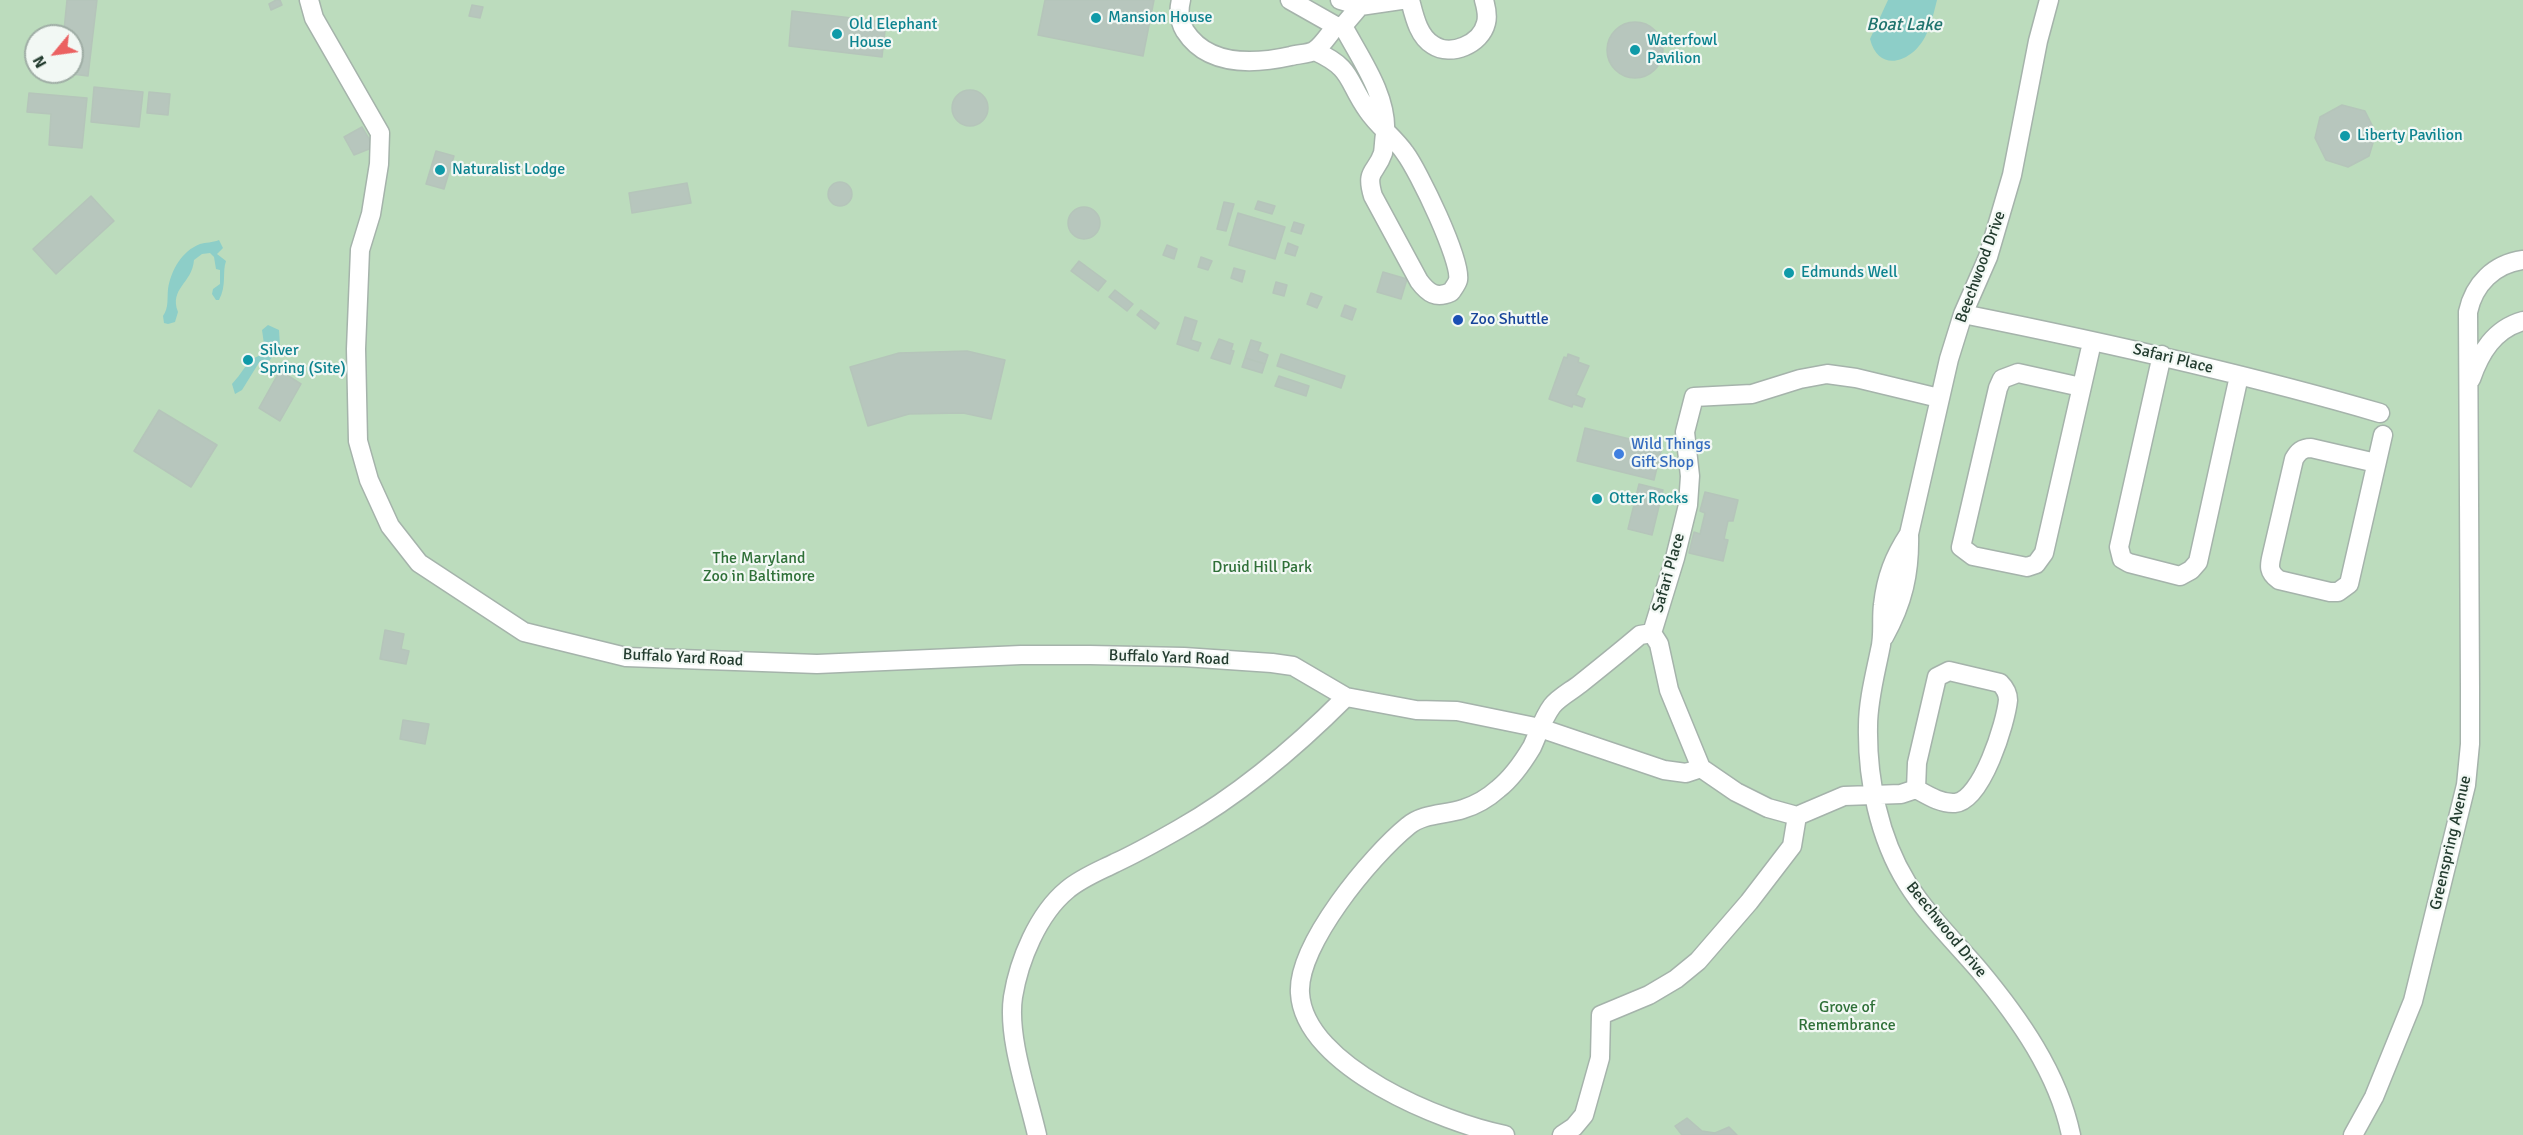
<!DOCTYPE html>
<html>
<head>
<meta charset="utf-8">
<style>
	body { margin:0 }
	#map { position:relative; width:2523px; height:1135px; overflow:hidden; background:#e2ebe5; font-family:Signika,sans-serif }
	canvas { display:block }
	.north { position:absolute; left:24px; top:24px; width:60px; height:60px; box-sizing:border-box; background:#f2f8f4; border:2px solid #9fada5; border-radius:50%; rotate:241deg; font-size:16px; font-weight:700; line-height:24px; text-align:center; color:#233c2f }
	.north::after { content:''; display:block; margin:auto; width:21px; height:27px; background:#eb6161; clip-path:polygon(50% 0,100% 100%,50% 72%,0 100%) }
</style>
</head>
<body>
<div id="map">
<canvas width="2523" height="1135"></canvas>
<div class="north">N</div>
</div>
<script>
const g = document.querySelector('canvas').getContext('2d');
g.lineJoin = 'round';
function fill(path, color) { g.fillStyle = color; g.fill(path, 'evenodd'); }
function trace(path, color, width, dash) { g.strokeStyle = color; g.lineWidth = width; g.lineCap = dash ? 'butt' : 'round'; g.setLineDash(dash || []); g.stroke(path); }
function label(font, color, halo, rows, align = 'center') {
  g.font = font + ' Signika,sans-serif'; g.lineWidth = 4.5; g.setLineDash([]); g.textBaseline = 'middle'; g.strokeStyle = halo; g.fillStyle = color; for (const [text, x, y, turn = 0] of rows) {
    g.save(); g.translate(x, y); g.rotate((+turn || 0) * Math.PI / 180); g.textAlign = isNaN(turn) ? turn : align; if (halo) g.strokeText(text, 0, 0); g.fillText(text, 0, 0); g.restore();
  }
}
const green = new Path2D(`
	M0,0H2523V1135H0ZM36,36H72V72H36Z`);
const water = new Path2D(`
	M1888,0H1937C1934,12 1931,26 1925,37C1912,62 1879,74 1870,39Z
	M219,240L223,248L217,254L226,261C222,272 227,285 219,300H216L212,294L213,289L220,284V270L216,269L214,257L210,253L202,254L194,260C192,284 169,288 178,312L175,322L168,324L164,323L163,316C169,307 167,299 168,289C171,270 182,251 200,244C206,242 212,243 219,240Z
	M268,325L279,330L280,346L267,364L260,361L242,390L235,394L232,384C245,371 249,353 269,355L271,349L264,344L262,330Z`);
const building = new Path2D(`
	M67,0H97L88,76L55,72H72V36H56V29L64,30Z
	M276,0H280L282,5L271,10L269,4Z
	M1045,0H1154L1143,56L1038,35Z
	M472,5L483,7L480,18L469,16Z
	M792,11L886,22L882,57L789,46Z
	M1607 50a28 28 0 1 1 56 0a28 28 0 1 1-56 0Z
	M94,87L143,92L139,127L91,122Z
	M952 108a18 18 0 1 1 36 0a18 18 0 1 1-36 0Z
	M149,92L170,94L168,115L147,113Z
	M29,93L87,98L82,148L49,145L51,114L27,112Z
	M2342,105L2365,111L2376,133L2369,156L2348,167L2326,160L2315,138L2320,117Z
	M362,127L374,147L354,155L344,137Z
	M436,151L454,156L444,189L426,184Z
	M828 194a12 12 0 1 1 24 0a12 12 0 1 1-24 0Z
	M687,183L691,203L632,213L629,193Z
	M91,196L114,221L56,274L33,249Z
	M1258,201L1275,206L1272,214L1255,209Z
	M1224,202L1234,204L1226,231L1217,229Z
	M1068 223a16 16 0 1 1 32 0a16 16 0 1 1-32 0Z
	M1238,213L1285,227L1275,259L1229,245Z
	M1294,222L1304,225L1301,234L1291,231Z
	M1288,243L1298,247L1295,256L1285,253Z
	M1167,245L1177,249L1174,259L1163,255Z
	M1201,257L1212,261L1208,270L1198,267Z
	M1079,261L1106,281L1098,291L1071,271Z
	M1234,268L1245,271L1242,282L1231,278Z
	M1383,272L1407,279L1401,299L1377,292Z
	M1276,282L1287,285L1284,296L1273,293Z
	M1115,290L1133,304L1127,311L1109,297Z
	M1311,293L1322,297L1317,308L1307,304Z
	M1345,305L1356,309L1352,320L1341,316Z
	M1141,310L1159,323L1155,329L1137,315Z
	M1185,317L1197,321L1191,340L1201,343L1198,351L1177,344Z
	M1219,339L1233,344L1231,350L1234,351L1230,364L1211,358Z
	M1251,340L1261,343L1258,351L1268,355L1265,364L1245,358Z
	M967,351L1005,360L991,419L963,413L909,414L868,426L850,367L899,353Z
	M1281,354L1345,376L1341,388L1277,366Z
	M1568,354L1579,358L1578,362L1589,366L1576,395L1585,399L1582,407L1573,404L1572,407L1549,399L1564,357L1567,358Z
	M1245,358L1265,364L1262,373L1242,367Z
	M283,365L289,369L287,375L301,384L280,421L259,408Z
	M1279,376L1309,386L1306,396L1275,386Z
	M159,410L217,445L191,487L134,451Z
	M1585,428L1662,447L1654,480L1577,461Z
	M1639,484L1663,490L1652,535L1628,529Z
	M1705,492L1738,500L1733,521H1728L1724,539L1728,540L1723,561L1689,553L1694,532L1700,534L1705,513L1700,511Z
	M385,630L404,634L401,649L409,651L406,664L380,659Z
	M403,720L429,724L425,744L400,739Z
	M1687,1118L1702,1131L1715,1133L1729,1127L1737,1135H1682L1675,1126Z`);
const minor = new Path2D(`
	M309,0L314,18L380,133L379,164L371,214L360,250L356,349L358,441L369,480L390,526L419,563L524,632L626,657L817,664L1021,655H1090L1184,657L1272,663L1293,666L1346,697L1416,710L1457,711L1540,728L1664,770L1686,773L1701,768
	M1181,0C1178,12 1179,21 1185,31C1208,67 1255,64 1291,56C1298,54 1308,54 1314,51C1322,46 1330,33 1336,26
	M1290,0L1336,26H1343L1360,6
	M1340,0L1360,6L1401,0
	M1410,0C1414,15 1418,36 1433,45C1451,57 1481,44 1486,23C1488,16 1486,7 1484,0
	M1315,51C1354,69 1346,80 1368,111C1378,126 1395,138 1405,153C1418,170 1462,261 1458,280C1457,284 1453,289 1451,292C1436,299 1428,293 1419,281L1373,196C1365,169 1376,174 1383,153C1384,147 1384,140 1385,134C1388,96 1360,58 1343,26
	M1963,314C2103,342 2243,373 2380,413
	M2162,355L2119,547L2122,559L2129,563L2180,576L2191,570L2198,562L2239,376
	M2471,379C2480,353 2494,329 2523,321
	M2081,387L2018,373L2002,379L1998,388L1961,547L1973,556L2027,567L2036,564L2044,553L2090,351
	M2376,463L2311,448C2302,448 2298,452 2294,459L2272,554C2269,566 2268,572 2279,580L2330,592H2338L2349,584L2383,435
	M1909,534C1894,557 1886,577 1883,605C1881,620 1884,635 1880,650C1875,675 1868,701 1868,726C1867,779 1879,838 1907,883C1927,915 1955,942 1979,970C2019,1018 2058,1073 2071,1135
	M1884,637C1903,603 1910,573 1909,534L1949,359L1963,314L1988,257L2012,175L2038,41L2049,0
	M1916,789L1917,763L1937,677L1949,671L2000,683C2005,688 2008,693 2008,700C2006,722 1982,801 1955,803C1941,804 1927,795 1916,789L1901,794L1844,796L1797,816L1768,808L1736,792L1701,768L1669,690L1659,644L1652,633L1675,558L1688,505L1690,476L1685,432L1694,397L1752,394L1800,379L1827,374L1856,378L1939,398
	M1037,1135C1028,1095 1007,1037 1013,997C1019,960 1038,914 1067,890C1081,878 1099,871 1115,863C1137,853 1158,841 1179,829C1241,794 1296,747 1346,697
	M1505,1135C1444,1123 1304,1067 1300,993C1297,945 1371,856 1408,826C1423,813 1445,815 1463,809C1476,805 1488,798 1498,789C1512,778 1523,762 1532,747C1538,734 1543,718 1552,706C1558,698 1571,691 1580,684C1600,668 1620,652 1640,635L1652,633
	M1562,1135L1574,1127L1584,1115L1600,1058L1601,1015L1649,995L1676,979L1698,961L1749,902L1792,846L1797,816
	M2353,1135L2374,1097L2413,1001L2466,785L2470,744V688L2468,312C2474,284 2494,264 2523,260`);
const markers = [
	[1096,18,6,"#0f9aa8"],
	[837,34,6,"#0f9aa8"],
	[1635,50,6,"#0f9aa8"],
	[2345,136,6,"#0f9aa8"],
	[440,170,6,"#0f9aa8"],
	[1789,273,6,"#0f9aa8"],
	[1458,320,6,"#1a4fb4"],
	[248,360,6,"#0f9aa8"],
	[1619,454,6,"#3f7fe0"],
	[1597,499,6,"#0f9aa8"]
];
const cultureNames = [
	["Mansion House",1108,18],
	["Old Elephant",849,25],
	["House",849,43],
	["Waterfowl",1647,41],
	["Pavilion",1647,59],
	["Liberty Pavilion",2357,136],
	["Naturalist Lodge",452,170],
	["Edmunds Well",1801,273],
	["Silver",260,351],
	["Spring (Site)",260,369],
	["Otter Rocks",1609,499]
];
const streetNames = [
	["Beechwood Drive",1981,267,-70],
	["Safari Place",2173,359,14],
	["Safari Place",1669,573,-74],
	["Buffalo Yard Road",683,658,3],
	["Buffalo Yard Road",1169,658,2],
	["Greenspring Avenue",2451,843,-77],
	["Beechwood Drive",1946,930,51]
];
const transitNames = [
	["Zoo Shuttle",1470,320]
];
const shopNames = [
	["Wild Things",1631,445],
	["Gift Shop",1631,463]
];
const parkNames = [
	["The Maryland",759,559],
	["Zoo in Baltimore",759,577],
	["Druid Hill Park",1262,568],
	["Grove of",1847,1008],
	["Remembrance",1847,1026]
];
const waterNames = [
	["Boat Lake",1904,25]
];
fill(green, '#bcdcbd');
fill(water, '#8dcec8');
fill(building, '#b7c6bd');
trace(building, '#b5c5ba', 1.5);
trace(minor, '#a5b3ab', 21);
trace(minor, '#fff', 18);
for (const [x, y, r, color] of markers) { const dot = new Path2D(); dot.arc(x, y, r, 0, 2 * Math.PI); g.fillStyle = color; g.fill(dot); trace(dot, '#f2f8f4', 2); }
label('16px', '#0d838f', '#f2f8f4', cultureNames, 'left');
label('16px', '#233c2f', '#f2f8f4', streetNames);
label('16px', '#164399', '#f2f8f4', transitNames, 'left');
label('16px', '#366cbe', '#f2f8f4', shopNames, 'left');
label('16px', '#2f7038', '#f2f8f4', parkNames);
label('italic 18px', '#20746e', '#f2f8f4', waterNames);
</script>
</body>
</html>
